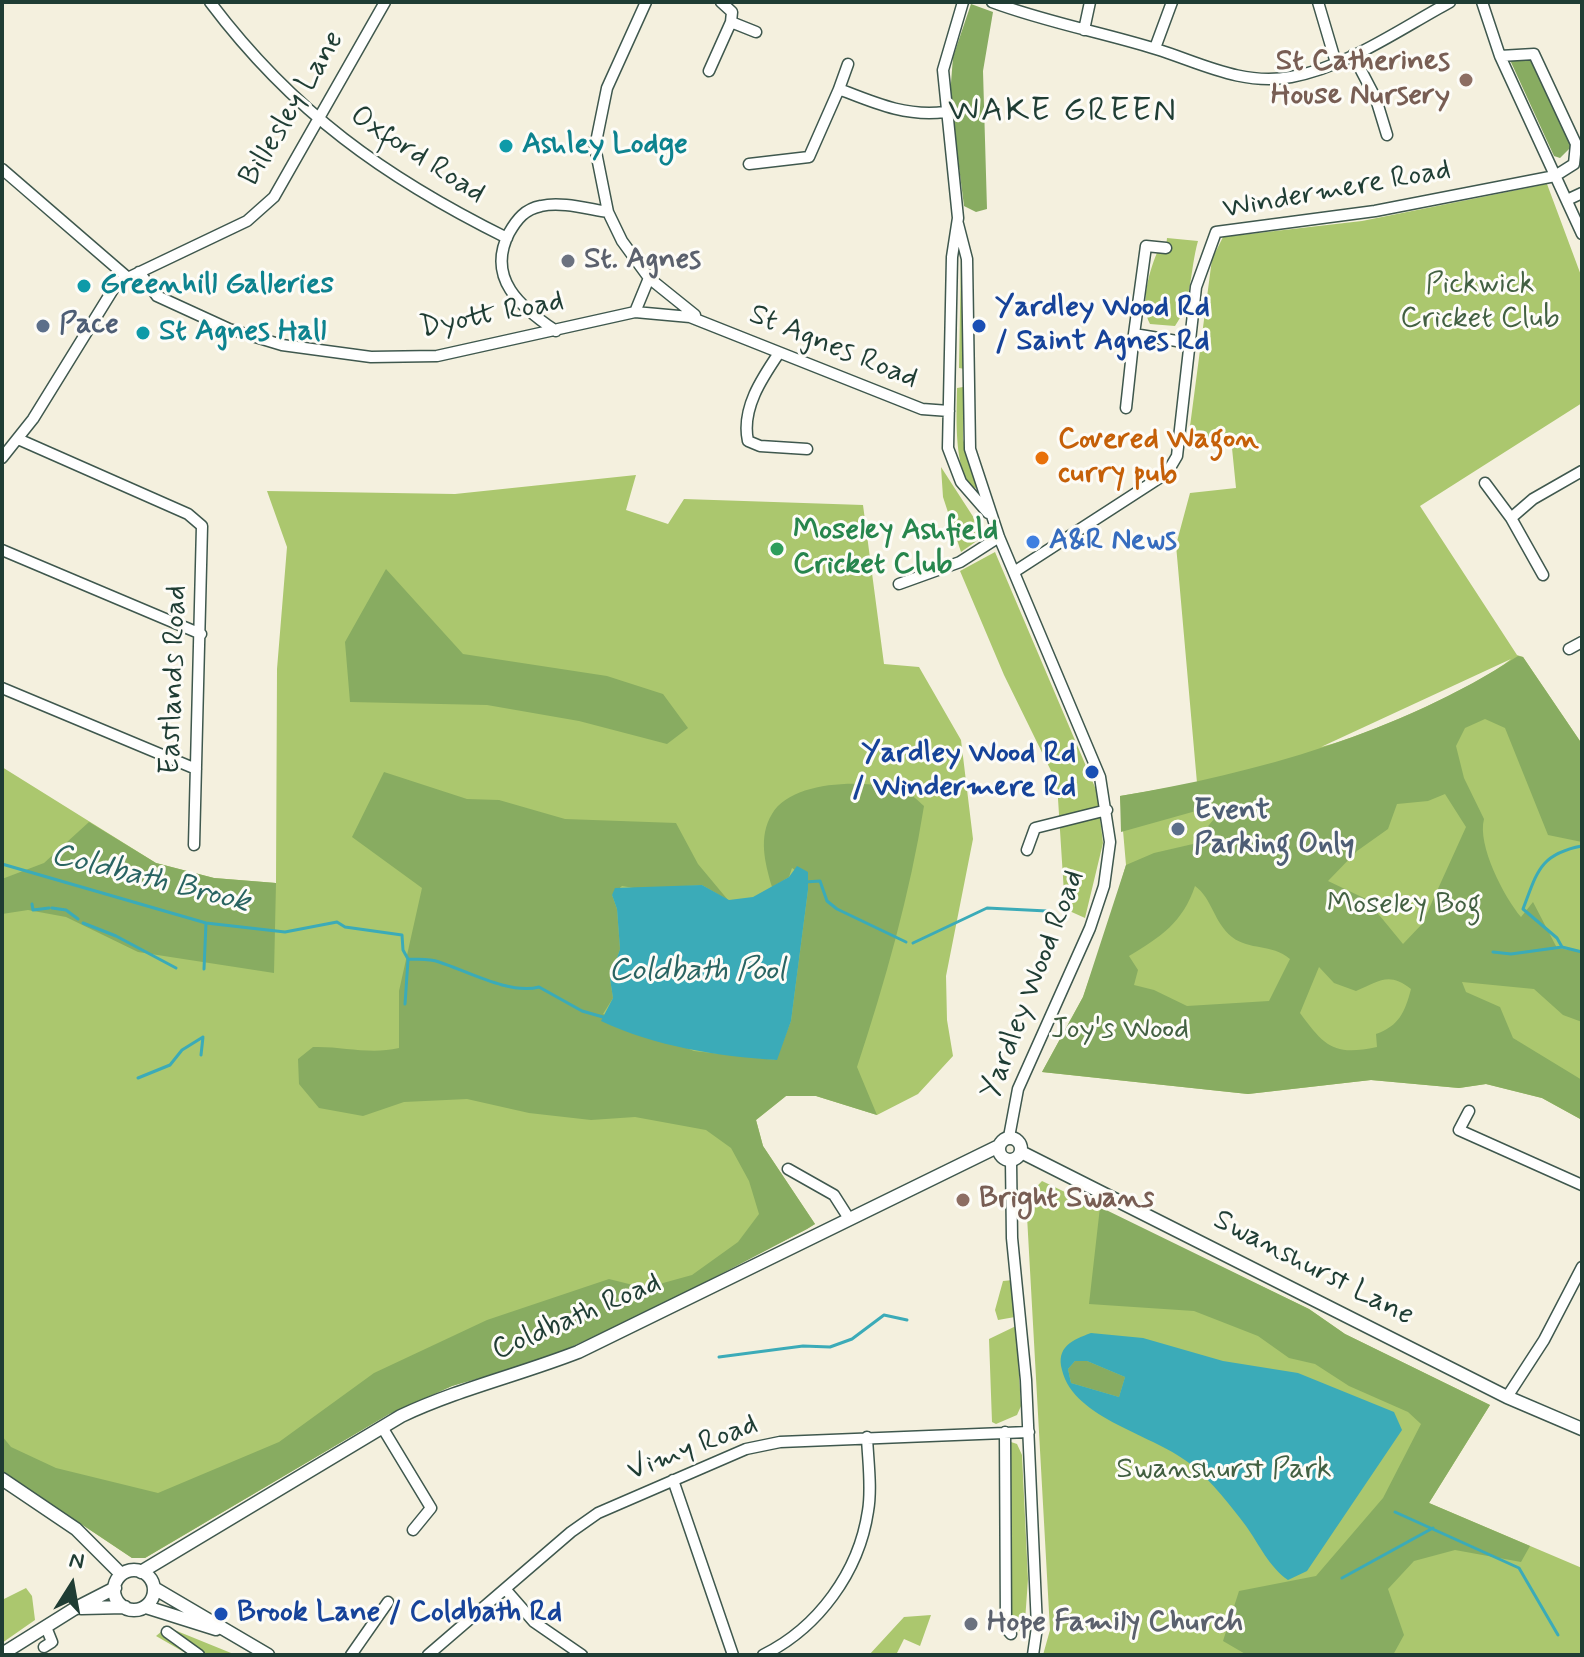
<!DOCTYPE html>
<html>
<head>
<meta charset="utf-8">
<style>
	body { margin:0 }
	#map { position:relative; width:1584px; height:1657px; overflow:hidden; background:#f4f0de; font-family:Mynerve,sans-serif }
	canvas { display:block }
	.frame { position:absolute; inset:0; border:4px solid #1f3d34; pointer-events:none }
	.north { position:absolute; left:32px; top:1545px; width:80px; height:80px; -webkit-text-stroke:6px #fdfcf7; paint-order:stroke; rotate:11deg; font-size:22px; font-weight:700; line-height:32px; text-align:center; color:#1f3d34 }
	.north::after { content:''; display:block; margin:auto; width:28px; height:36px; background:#1f3d34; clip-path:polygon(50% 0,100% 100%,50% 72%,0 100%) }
</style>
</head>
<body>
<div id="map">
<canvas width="1584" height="1657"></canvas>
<div class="frame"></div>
<div class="north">N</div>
</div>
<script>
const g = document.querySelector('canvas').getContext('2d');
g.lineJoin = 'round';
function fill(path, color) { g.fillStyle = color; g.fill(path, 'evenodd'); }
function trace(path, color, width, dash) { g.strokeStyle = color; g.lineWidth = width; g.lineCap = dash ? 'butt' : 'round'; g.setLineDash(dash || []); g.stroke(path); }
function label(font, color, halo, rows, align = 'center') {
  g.font = font + ' Mynerve,sans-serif'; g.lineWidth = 6; g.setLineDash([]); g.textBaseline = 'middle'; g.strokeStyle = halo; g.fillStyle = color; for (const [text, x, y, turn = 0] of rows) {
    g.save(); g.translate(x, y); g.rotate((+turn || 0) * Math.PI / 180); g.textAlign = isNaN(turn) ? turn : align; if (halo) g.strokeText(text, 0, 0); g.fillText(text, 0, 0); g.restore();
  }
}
const green = new Path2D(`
	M1547,184L1582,278V403L1420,506L1517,655L1523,657L1582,744V1120L1542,1098L1486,1084L1459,1088L1371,1080L1248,1094L1042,1072L1083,997L1108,926L1126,865L1120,796L1197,783L1176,545L1190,493L1236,488L1232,448L1187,449L1212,259L1223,237L1362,221ZM1511,659C1475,688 1366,736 1321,747Z
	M1167,238L1198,241C1190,269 1192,303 1175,326L1150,324C1139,304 1150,268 1159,248H1166Z
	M961,255L963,256L965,369L959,368Z
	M963,387V439L978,489C952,482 957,410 957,388Z
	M941,467L983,532L981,538L961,552L943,497Z
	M636,475L626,510L668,524L684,499L863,505L884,664L919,667L961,740L973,839L946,976L947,1020L953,1056L918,1094L877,1115L816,1096H786L756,1120L763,1146L815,1224L807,1229L610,1330L452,1386L389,1414L145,1558H132L2,1471V767L156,863L214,878L276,883L277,669L287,547L267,491L455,494Z
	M995,552L1097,792L1103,843L1085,918L1065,909L1057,783L1004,675L960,571Z
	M1042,1181L1309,1309L1345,1334L1490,1405L1429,1503L1582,1568V1655H1043L1050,1630L1026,1198Z
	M1013,1280L1015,1317L998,1320L995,1310L1003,1281Z
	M1016,1326L1021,1406L1017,1415L996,1424L992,1422L989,1339Z
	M1011,1442L1017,1444L1022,1455L1028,1579L1024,1635L1014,1626L1008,1613L1007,1447Z
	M26,1588L32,1596L35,1620L2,1643V1600Z
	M931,1615L920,1646L904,1639L896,1655H869L904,1617Z
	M167,1627L236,1655H189L156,1636Z`);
const forest = new Path2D(`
	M971,4L993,12L983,71L987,209L976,212L964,206L950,96L953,57Z
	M1531,59L1571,147L1560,158L1554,156L1510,60Z
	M386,569L463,654L607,676L663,694L688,728L667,744L579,721L487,705L350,702L345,642Z
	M1518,656L1523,657L1582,744V842L1548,835L1505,728L1485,719L1465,728L1456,746L1464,778L1484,819C1477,845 1504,897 1521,917L1533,902L1557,948L1582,952V1022L1563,1015L1534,989L1462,982L1466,992L1500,1007L1513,1038L1582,1080V1120L1542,1098L1486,1084L1459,1088L1371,1080L1248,1094L1042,1072L1083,997L1126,865L1154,853L1193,844L1214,819L1203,809L1121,832L1120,796C1258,773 1399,733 1518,656ZM1445,794L1466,827L1422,924L1403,944L1366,899L1328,881L1357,851L1388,829L1397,804L1428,801ZM1195,886C1212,898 1214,923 1232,937C1250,951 1271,943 1290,959L1269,1001L1187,1006L1154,990L1134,985L1138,970L1129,956C1161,937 1183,922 1195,886ZM1319,967L1334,983L1356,991C1379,982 1388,971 1411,989C1405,1012 1399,1026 1376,1034L1377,1047C1334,1056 1325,1047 1300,1013Z
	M384,772L467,799L499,800L565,819L676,823L698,864L728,900L702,885L640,889L622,886L612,895L617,909L620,949L610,979L613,998L603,1014L694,1051L776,1060L791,1021L808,890L806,878L792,868L789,877L772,887C765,863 758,837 772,814C792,779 870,779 904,791C911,793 918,801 924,806C910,894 885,982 857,1067L877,1115L816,1096H786L756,1120L763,1146L815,1224L807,1229L679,1296L544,1360L452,1386L389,1414L145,1558H132L2,1471V1436L11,1447L56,1468L158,1493L279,1442L374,1373L487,1320L609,1279L645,1288L692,1275L738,1242L759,1214L749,1181L731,1148L706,1130L635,1117L591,1120L529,1113L467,1099L404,1102L363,1116L319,1108L299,1084L298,1059L313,1047C343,1046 369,1055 399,1048V991L422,888L352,837Z
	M89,822L156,863L214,878L276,883L274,973L138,952L66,917L28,910L2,914V879L44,863Z
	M1100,1207L1309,1309L1345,1334L1490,1405L1429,1503L1530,1546L1521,1562L1455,1550L1414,1561L1388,1589L1404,1635L1393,1655H1247L1223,1641L1239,1591L1316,1576L1383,1498L1421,1424L1408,1412L1349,1386L1315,1364L1289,1358L1258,1336L1194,1311L1089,1304Z
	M1075,1361H1087L1125,1377L1119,1397L1071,1383L1068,1369Z`);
const water = new Path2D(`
	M797,866L808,872V890L791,1021L777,1060C716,1056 657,1047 601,1021L613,998L610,979L620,949L617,909L612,895L615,888L702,885L729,900L753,897L789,877Z
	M1091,1333L1143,1338L1223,1361L1298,1373L1394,1412L1402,1430L1307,1571L1288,1580C1269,1567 1259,1544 1246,1526C1231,1506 1212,1482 1193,1466C1155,1434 1074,1420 1062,1370C1056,1347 1072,1340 1091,1333ZM1075,1361H1087L1125,1377L1119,1397L1071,1383L1068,1369Z`);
const stream = new Path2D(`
	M2,864L206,923L285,932L337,922L345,927L402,935L403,950L408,959C419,960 428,958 439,962C467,971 510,995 539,987L582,1011L603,1017
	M805,882L820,881L827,901L837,909L906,942
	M32,904L33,910L49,908
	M52,908L66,910L78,919
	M83,923L116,936L176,968
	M913,943L987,908L1047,911
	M1562,947L1557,938L1523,909C1537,873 1539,854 1582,846
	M1493,952L1511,954L1562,947L1582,952
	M204,969L206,923
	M405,1004L408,960
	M201,1055L203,1037
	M138,1078L170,1065L182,1050L203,1037
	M719,1357L803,1346L830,1347L852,1339L884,1315L907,1320
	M1395,1512L1519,1568L1558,1635
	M1342,1578L1433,1528`);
const minor = new Path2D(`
	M210,2C293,112 384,177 507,238
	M646,2L607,88L595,147L608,212L622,241L649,278L695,315
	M963,2L943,70L958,218L952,257L948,448L961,482L988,513
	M992,2C1045,22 1101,32 1156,49C1201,63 1242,86 1291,77C1347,67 1400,29 1450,2
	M1318,2L1336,63
	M1482,2L1500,56L1582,234
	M731,22L756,32
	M1084,30L1090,2
	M1155,48L1172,2
	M1353,55L1376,99L1387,135
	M709,71L731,22L732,12L721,2
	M839,89L848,64
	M749,164L809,157L839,89C875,103 906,117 945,112
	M2,169L127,277
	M1567,200L1582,193
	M958,224L967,259L970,449L999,537L1100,777L1110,842L1104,886L1090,928L1018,1089L1009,1137
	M139,272L157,296L229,329L282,345L371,357L437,356L635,312L690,317L922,409L949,411
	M635,312L649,278
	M556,331C520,307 486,278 509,233C517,219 525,209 541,206C561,201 588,209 608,212
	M1134,334L1146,246L1166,248
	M779,353C762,378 741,409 748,441L760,446L807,449
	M1126,408L1134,334L1189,343
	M18,439L188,514L202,526L194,845
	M2,458L33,419L117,283L247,221L274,197L385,2
	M1485,483L1511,518L1533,499L1582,471
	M1511,518L1543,575
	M2,550L201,634
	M1014,572L1167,473L1177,456L1196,287L1216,232L1375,211L1555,176L1574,164L1576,144L1534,54L1500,56
	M899,584L960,562L999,537
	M1569,649L1582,642
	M2,688L196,769
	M1027,850L1035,828L1107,810
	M1469,1111L1459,1130L1582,1185
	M1011,1161L1012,1238L1026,1380L1037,1627L1033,1655
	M788,1169L834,1195L848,1217
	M1507,1397L1544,1340L1582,1267
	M382,1427L431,1508L413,1530
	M1005,1432L1006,1628L1011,1634
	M673,1480L733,1655
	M506,1590L534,1622L582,1655
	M167,1632L199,1655
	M44,1647L52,1642L46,1627
	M351,1655L388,1602
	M428,1655L571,1532L598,1513L746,1449L780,1442L1029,1432
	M763,1655C818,1628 859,1572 868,1511C872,1488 868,1461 867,1437`);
const major = new Path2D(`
	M999 1149a11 11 0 1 1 22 0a11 11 0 1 1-22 0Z
	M1021,1152L1507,1397L1582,1429
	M2,1479L76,1529L121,1574
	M114 1590a20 20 0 1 1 40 0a20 20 0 1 1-40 0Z
	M141,1572L401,1416C458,1389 519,1375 578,1352L999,1146
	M154,1588L268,1655
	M146,1607L216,1629
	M81,1608L125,1607
	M2,1654L74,1609L115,1588`);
const markers = [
	[1466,80,8,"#8d6e63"],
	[506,146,8,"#0f9aa8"],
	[568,261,8,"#6b7280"],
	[84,286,8,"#0f9aa8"],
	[43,326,8,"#5c6f8a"],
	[979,326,8,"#1a4fb4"],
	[143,333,8,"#0f9aa8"],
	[1042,458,8,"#e8710a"],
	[1033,542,8,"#3f7fe0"],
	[777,549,8,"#2e9e5b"],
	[1092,772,8,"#1a4fb4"],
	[1178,829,8,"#5c6f8a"],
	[963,1200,8,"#8d6e63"],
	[221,1614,8,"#1a4fb4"],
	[971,1624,8,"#6b7280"]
];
const educationNames = [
	["St Catherines",1450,63],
	["House Nursery",1450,97],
	["Bright Swans",979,1200,"left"]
];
const streetNames = [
	["Billesley Lane",293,109,-59],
	["Oxford Road",417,156,33],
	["Windermere Road",1337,191,-10],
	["Dyott Road",492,316,-11],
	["St Agnes Road",833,348,22],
	["Eastlands Road",175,680,-88],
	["Yardley Wood Road",1034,985,-69],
	["Swanshurst Lane",1313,1269,27],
	["Coldbath Road",577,1318,-23],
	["Vimy Road",693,1449,-21]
];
const cultureNames = [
	["Ashley Lodge",522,146],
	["Greenhill Galleries",100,286],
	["St Agnes Hall",159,333]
];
const worshipNames = [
	["St. Agnes",584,261],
	["Hope Family Church",987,1624]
];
const parkNames = [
	["Pickwick",1480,286],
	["Cricket Club",1480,320],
	["Moseley Bog",1404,906],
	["Joy's Wood",1120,1031],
	["Swanshurst Park",1224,1471]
];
const transitNames = [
	["Yardley Wood Rd",995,309],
	["/ Saint Agnes Rd",995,343],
	["Yardley Wood Rd",1076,755,"right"],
	["/ Windermere Rd",1076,789,"right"],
	["Brook Lane / Coldbath Rd",237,1614]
];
const serviceNames = [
	["Pace",59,326],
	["Event",1194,812],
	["Parking Only",1194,846]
];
const foodNames = [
	["Covered Wagon",1058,441],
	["curry pub",1058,475]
];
const leisureNames = [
	["Moseley Ashfield",793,532],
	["Cricket Club",793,566]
];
const shopNames = [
	["A&R News",1049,542]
];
const waterNames = [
	["Coldbath Brook",150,880,14],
	["Coldbath Pool",697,972]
];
const quarterNames = [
	["WAKE GREEN",1063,113]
];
fill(green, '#abc76e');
fill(forest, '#88ac61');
fill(water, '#3babb8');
trace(stream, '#3babb8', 3);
trace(minor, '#3f584e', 13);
trace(major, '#3f584e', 15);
trace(minor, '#fff', 10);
trace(major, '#fff', 12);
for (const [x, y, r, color] of markers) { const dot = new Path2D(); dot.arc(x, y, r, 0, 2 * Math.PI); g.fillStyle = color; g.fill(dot); trace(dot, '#fdfcf7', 3); }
label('bold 30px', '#785e54', '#fdfcf7', educationNames, 'right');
label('30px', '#1f3d34', '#fdfcf7', streetNames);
label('bold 30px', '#0d838f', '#fdfcf7', cultureNames, 'left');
label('bold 30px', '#5b616d', '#fdfcf7', worshipNames, 'left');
label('30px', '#426042', '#fdfcf7', parkNames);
label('bold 30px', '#164399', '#fdfcf7', transitNames, 'left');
label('bold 30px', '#4e5e75', '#fdfcf7', serviceNames, 'left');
label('bold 30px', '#c56008', '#fdfcf7', foodNames, 'left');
label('bold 30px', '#27864d', '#fdfcf7', leisureNames, 'left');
label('bold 30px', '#366cbe', '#fdfcf7', shopNames, 'left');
label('italic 32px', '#296462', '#fdfcf7', waterNames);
g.letterSpacing = '2px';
label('34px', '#1f3d34', '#fdfcf7', quarterNames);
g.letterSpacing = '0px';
</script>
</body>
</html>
